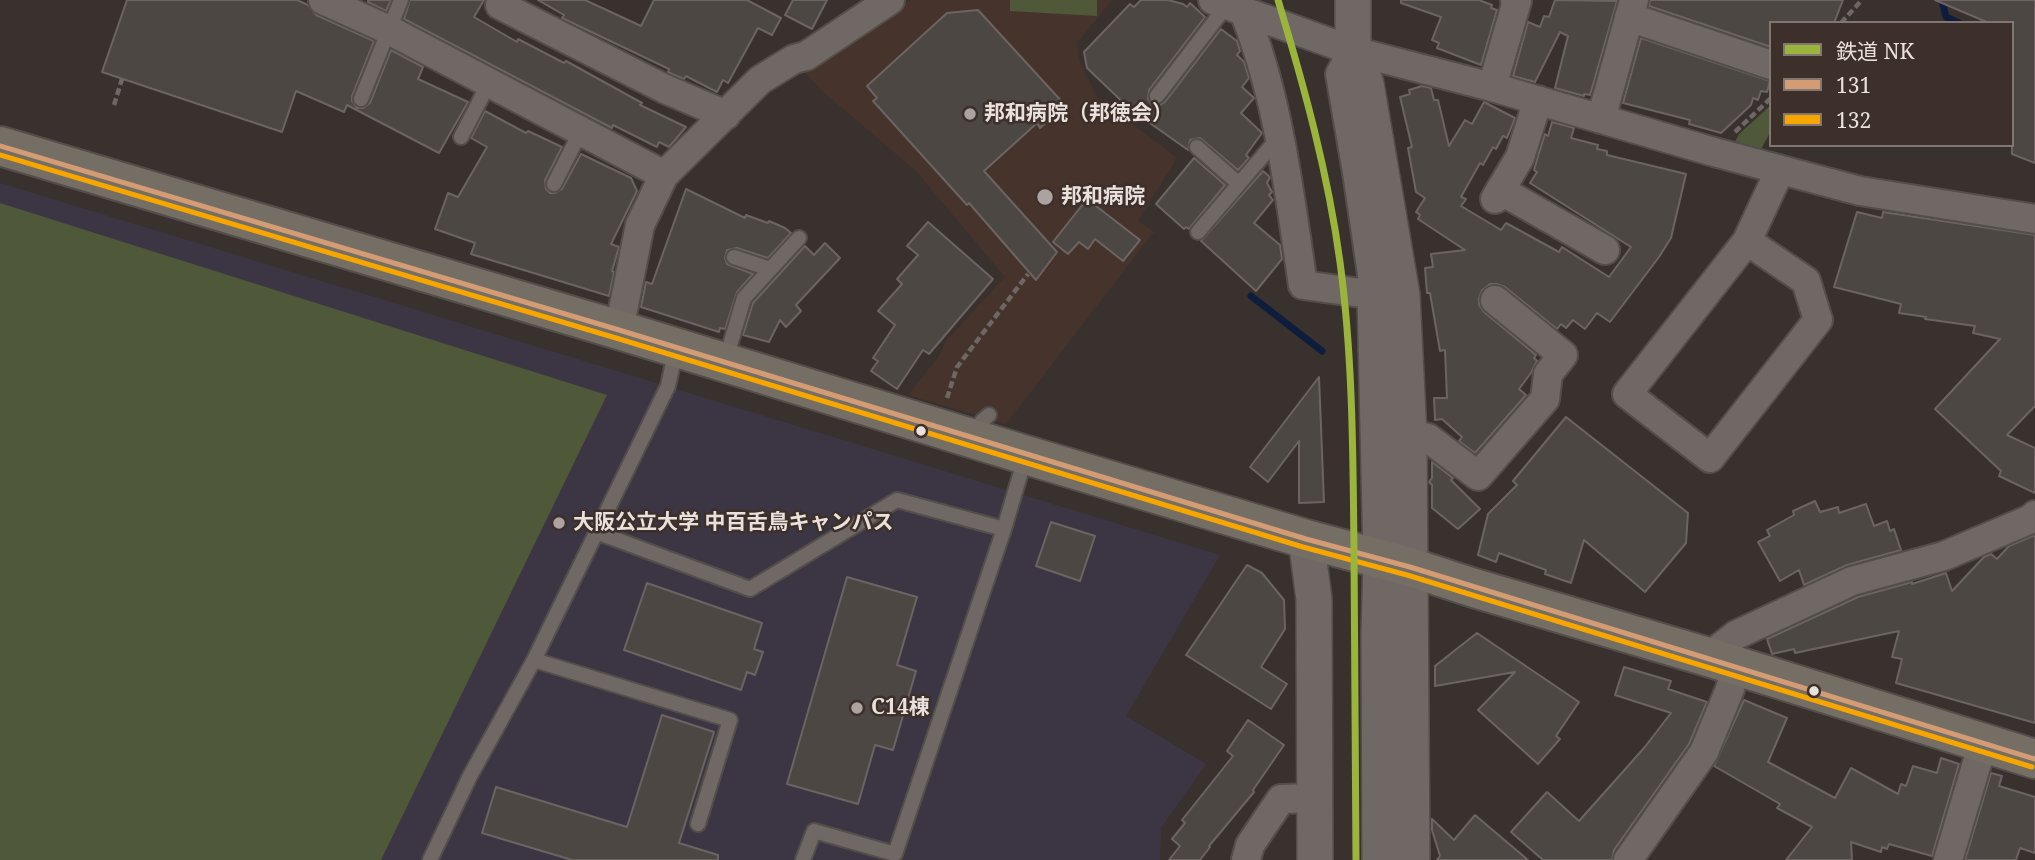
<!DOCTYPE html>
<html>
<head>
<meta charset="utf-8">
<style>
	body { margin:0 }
	#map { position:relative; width:2035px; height:860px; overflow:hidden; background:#39312e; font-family:"Noto Serif","Noto Sans JP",serif }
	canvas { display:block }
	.legend { position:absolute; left:1769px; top:21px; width:245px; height:126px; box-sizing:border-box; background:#3d2f2a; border:2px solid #827672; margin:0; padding:9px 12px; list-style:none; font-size:21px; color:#eae1dd }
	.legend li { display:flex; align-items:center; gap:14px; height:35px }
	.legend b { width:35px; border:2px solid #827672 }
</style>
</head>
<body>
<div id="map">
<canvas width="2035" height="860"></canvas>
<ul class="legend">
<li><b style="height:9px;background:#9bb43b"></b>鉄道 NK</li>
<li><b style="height:9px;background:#d39c74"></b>131</li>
<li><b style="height:9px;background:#f7a600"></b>132</li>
</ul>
</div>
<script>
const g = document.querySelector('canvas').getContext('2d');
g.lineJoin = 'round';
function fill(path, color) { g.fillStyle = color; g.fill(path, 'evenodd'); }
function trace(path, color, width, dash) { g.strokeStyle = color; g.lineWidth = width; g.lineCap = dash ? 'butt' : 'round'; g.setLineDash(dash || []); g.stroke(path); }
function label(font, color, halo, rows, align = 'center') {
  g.font = font + ' "Noto Serif","Noto Sans JP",serif'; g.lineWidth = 5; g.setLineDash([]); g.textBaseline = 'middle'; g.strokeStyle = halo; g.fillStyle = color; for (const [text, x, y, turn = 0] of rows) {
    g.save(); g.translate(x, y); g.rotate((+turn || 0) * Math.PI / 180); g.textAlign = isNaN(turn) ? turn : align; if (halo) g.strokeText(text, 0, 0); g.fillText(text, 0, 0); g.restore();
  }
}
const built = new Path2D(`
	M910,0H1112L1077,43L1079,61L1097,97L1177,158L1138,221L1156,233L1152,234L1006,424L908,395L939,356L946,341L1005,277L916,171L822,91L802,69Z`);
const education = new Path2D(`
	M0,183L1220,555L1126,716L1206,764L1161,828L1160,860H0Z`);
const green = new Path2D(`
	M1010,0H1097V16L1010,11Z
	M1771,105V131L1760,151L1735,142L1739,134Z
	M0,203L607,395L381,860H0Z`);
const stream = new Path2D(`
	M1942,0L1946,17L1959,23
	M1251,296L1322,351`);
const building = new Path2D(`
	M127,0H297L308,5L316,15L374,41L352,96V101L357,108H363L370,103L391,50L423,67L418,79L468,102L439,153L347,105L344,112L296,91L282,132L102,72Z
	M368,0H391L386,11L368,2Z
	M410,0H484L474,17L517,42L518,39L564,63L566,61L642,103L640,105L686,127L669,147L659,142L657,147L613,125L612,128L404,19Z
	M538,0H585L641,26L654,0H747L781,18L772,35L758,28L728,83L723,80L717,92L686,76L684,79L672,74L668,72L669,69L562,18L564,15Z
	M793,0H827L812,29L785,15Z
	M1141,0H1168L1183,4L1187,7L1190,3L1205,17L1149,90L1148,99L1152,104L1160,105L1165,102L1221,29L1237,41L1240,51L1237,55L1244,62L1249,78L1242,87L1254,98L1241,113L1262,133L1246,155L1249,158L1238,170L1200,138L1190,140L1188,150L1130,109L1087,68L1084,52L1130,4L1134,7Z
	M1401,0H1479L1492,5L1491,8L1497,10L1481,65L1437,48L1439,43L1432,40L1441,17L1401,3Z
	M1555,0L1617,1L1590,95L1584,94V96L1555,88L1568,36L1560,32L1535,82L1513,76L1528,22L1540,27L1544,16L1549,17Z
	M1650,0H1843L1834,23H1771V47L1649,6Z
	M1935,0H2035V163L2012,154V23H1989Z
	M978,10L1065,105L1040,128L1037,123L984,171L1057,252L1036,280L969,203L967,205L873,101L877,98L867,86L947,13Z
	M1641,38L1770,81L1767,92L1761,91L1758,100L1753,98L1751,105L1721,133L1689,124L1690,120L1623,103Z
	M1422,86L1431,88L1434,100H1438L1449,146L1465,120L1472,124L1484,102L1515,118L1507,138L1503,136L1496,149L1493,147L1483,165L1480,163L1461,197L1466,199L1461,206L1501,230L1506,223L1559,252L1562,247L1609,277L1631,247L1530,183L1537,172L1534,170L1539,153L1545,134L1548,136L1552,122L1574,128L1571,138L1598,145L1597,149L1607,151V155L1686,174L1671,238L1659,257L1610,322L1597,313L1585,329L1573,320L1566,328L1561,324L1557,329L1505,287L1497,284H1490L1482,290L1479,298V305L1484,312L1536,355L1534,358L1537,361L1531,373L1519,389L1526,395L1475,453L1459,441L1462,437L1442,419L1435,420L1434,398H1447L1445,350L1440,351L1430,293H1427L1425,268L1433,267L1431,254L1465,250L1418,219L1420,215L1416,212L1425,198L1416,192L1408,148L1412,147L1400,97L1410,94L1409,90Z
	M485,111L526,133L528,131L562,147L545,180L546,189L550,193H555L562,189L581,154L631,178L637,191L611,244L619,247L612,271L614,272L609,296L471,254L475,243L435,229L448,193L458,197L487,147L471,138Z
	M1194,158L1225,185L1189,229L1186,227L1184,229L1156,204Z
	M1263,171L1270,177L1267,183L1272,192L1269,195L1273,200L1254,223L1280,245L1282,259L1256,291L1201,241Z
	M686,189L745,218L746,215L768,223L769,221L785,228L791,233L768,258L737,248L727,250L725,258L727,264L753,274L737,292L725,329L720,328L719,332L641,307L646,282L652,284Z
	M1087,199L1140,240L1123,261L1095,239L1088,249L1079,242L1068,254L1053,242Z
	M1857,212L1882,218L1883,212L2035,235V406L2007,435L2035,448V493L1999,476L2001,471L1935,409L2000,339L1973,333L1975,326L1925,319L1926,317L1899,313L1901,304L1834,287Z
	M928,222L993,279L929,354L923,350L897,389L871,371L878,361L873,358L895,325L878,311L902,284L897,279L918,255L907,246Z
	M825,243L840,258L796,305L801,311L786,327L780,320L769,342L743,335L753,303L805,246L814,255Z
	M1319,377L1324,502L1299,503V441L1268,482L1250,467Z
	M1566,417L1688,513L1686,543L1645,592L1584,540L1571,583L1545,574L1546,570L1499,553L1496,562L1478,555L1488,514L1517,485L1513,481Z
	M1432,462L1453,478L1451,480L1480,509L1458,529L1432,508V485L1429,482L1432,478Z
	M1815,501L1820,512L1838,507L1839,513L1866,504L1874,526L1887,521L1890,531L1894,529L1901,550L1847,565L1804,585L1799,570L1780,581L1758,542L1770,536L1767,530L1794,515L1793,511Z
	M1051,522L1095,536L1080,581L1036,566Z
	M2035,535V723L1896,683L1902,659L1892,657L1899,631L1795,653L1794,649L1772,654L1767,639L1858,597L1912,582V584L1946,573L1952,591L1984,557L1991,554L1997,559L2009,546Z
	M1247,565L1262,573L1284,600L1285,629L1261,667L1287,684L1271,709L1186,655Z
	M847,577L917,597L897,665L916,671L893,750L875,745L858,804L787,784Z
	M647,583L762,623L754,649L763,652L755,675L747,672L741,690L624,650Z
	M1477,633L1579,702L1556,736L1560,739L1538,764L1478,710L1515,672L1435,686V666Z
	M1624,667L1671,681L1668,689L1707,702L1689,744L1614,850L1612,860H1543L1511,832L1547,792L1579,821L1644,748L1671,713L1615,695Z
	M1744,700L1787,718L1768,762L1835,798L1851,768L1898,794L1901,784L1906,786L1913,766L1937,773L1941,758L1959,764L1932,856L1889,844L1887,849L1882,847L1881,852L1851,842L1852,860H1786L1812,827L1777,808L1780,804L1714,766Z
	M662,715L714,732L679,843L718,855V860H572L482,833L496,787L627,827Z
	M1248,720L1284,745L1253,790L1254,792L1209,846L1210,847L1200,860H1169L1180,846L1172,839L1185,823L1182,820L1233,756L1227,751Z
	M1991,773L2002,776L1999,786L2035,797V853L2020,848L2016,860H1965Z
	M1475,815L1528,860H1437L1440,856L1432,830V819L1454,840Z`);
const path = new Path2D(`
	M1841,23L1862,0
	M114,105L122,79
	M1735,132L1771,98
	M947,398L957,367L1028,274`);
const service = new Path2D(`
	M1157,96L1227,5
	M361,99L401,0
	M461,137L489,83
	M1197,147L1239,184
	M554,184L581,131
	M1198,232L1279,137
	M734,257L770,269
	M725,362L744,298L799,238
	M977,438L982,421L989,415
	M596,532L750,589L897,500L1004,529L1026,455
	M534,660L730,720L698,824
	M430,860L470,776L534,660L668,386L676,349
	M803,860L814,831L895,854L1004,529`);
const minor = new Path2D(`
	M323,0L389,30L664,175L640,225L619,330
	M1213,0L1353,51L1492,87L1714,152L1860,191L2035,219
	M500,5L665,89L726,115
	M1244,12C1279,99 1289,192 1303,285L1375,295H1396
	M1629,17L1771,65
	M1353,51L1340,74L1357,172L1375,295
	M1492,87L1517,1L1515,0
	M1601,119L1634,0
	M664,175L760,80L794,59L806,56L890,0
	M1500,190L1605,250
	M1495,199L1520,157L1538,100
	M1747,241L1806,281L1818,320L1710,458L1627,394L1747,241L1780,170
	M1409,434L1428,438L1478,476L1545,399L1548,374L1563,355L1495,300
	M1708,657L1736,635L1852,581L1944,556L2031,519L2035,515
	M1246,860L1250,845L1281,799L1315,798
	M1628,860L1704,752L1730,689L1736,666
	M1948,860L1983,743`);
const tertiary = new Path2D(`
	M1353,0V51L1366,84L1402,295L1409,434L1412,860
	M1375,295L1381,559L1379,636L1380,860
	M1306,539L1314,599L1315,860`);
const trunk = new Path2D(`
	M0,146L619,330L1026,455L1306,539L1410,567L1474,588L1708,657L2035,759`);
const bus1 = new Path2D(`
	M0,146L619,330L1306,539L1410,567L2035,759`);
const bus2 = new Path2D(`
	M0,155L616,338L1303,547L1407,575L2032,767`);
const rail1 = new Path2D(`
	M1278,0C1304,86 1328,173 1340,262C1353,359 1353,456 1354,553C1355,655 1355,758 1356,860`);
const markers = [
	[970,114,7,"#aca3a0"],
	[1045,197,9,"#aca3a0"],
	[921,431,6,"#eae1dd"],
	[559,523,7,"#aca3a0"],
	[1814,691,6,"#eae1dd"],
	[857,708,7,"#aca3a0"]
];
const poiNames = [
	["邦和病院（邦徳会）",984,114],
	["邦和病院",1061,197],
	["大阪公立大学 中百舌鳥キャンパス",573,523],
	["C14棟",871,708]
];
fill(built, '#46342c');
fill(education, '#3c3644');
fill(green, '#4f5838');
trace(stream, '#0f1d3c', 7);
fill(building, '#4d4744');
trace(building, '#6b6462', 2);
trace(service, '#544e4b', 18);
trace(minor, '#544e4b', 32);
trace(tertiary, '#544e4b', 38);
trace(trunk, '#544e4b', 42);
trace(path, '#6d6765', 4.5, [7, 3.5]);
trace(service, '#6f6865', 14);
trace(minor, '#6f6865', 28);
trace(tertiary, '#6f6865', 35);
trace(trunk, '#746e64', 38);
trace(bus1, '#d39c74', 5);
trace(bus2, '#f7a600', 5);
trace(rail1, '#9bb43b', 7);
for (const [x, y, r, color] of markers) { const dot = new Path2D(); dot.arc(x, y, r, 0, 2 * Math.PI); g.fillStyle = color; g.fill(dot); trace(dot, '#3d2f2a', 2.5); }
label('bold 21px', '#eae1dd', '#3d2f2a', poiNames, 'left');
</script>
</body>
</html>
